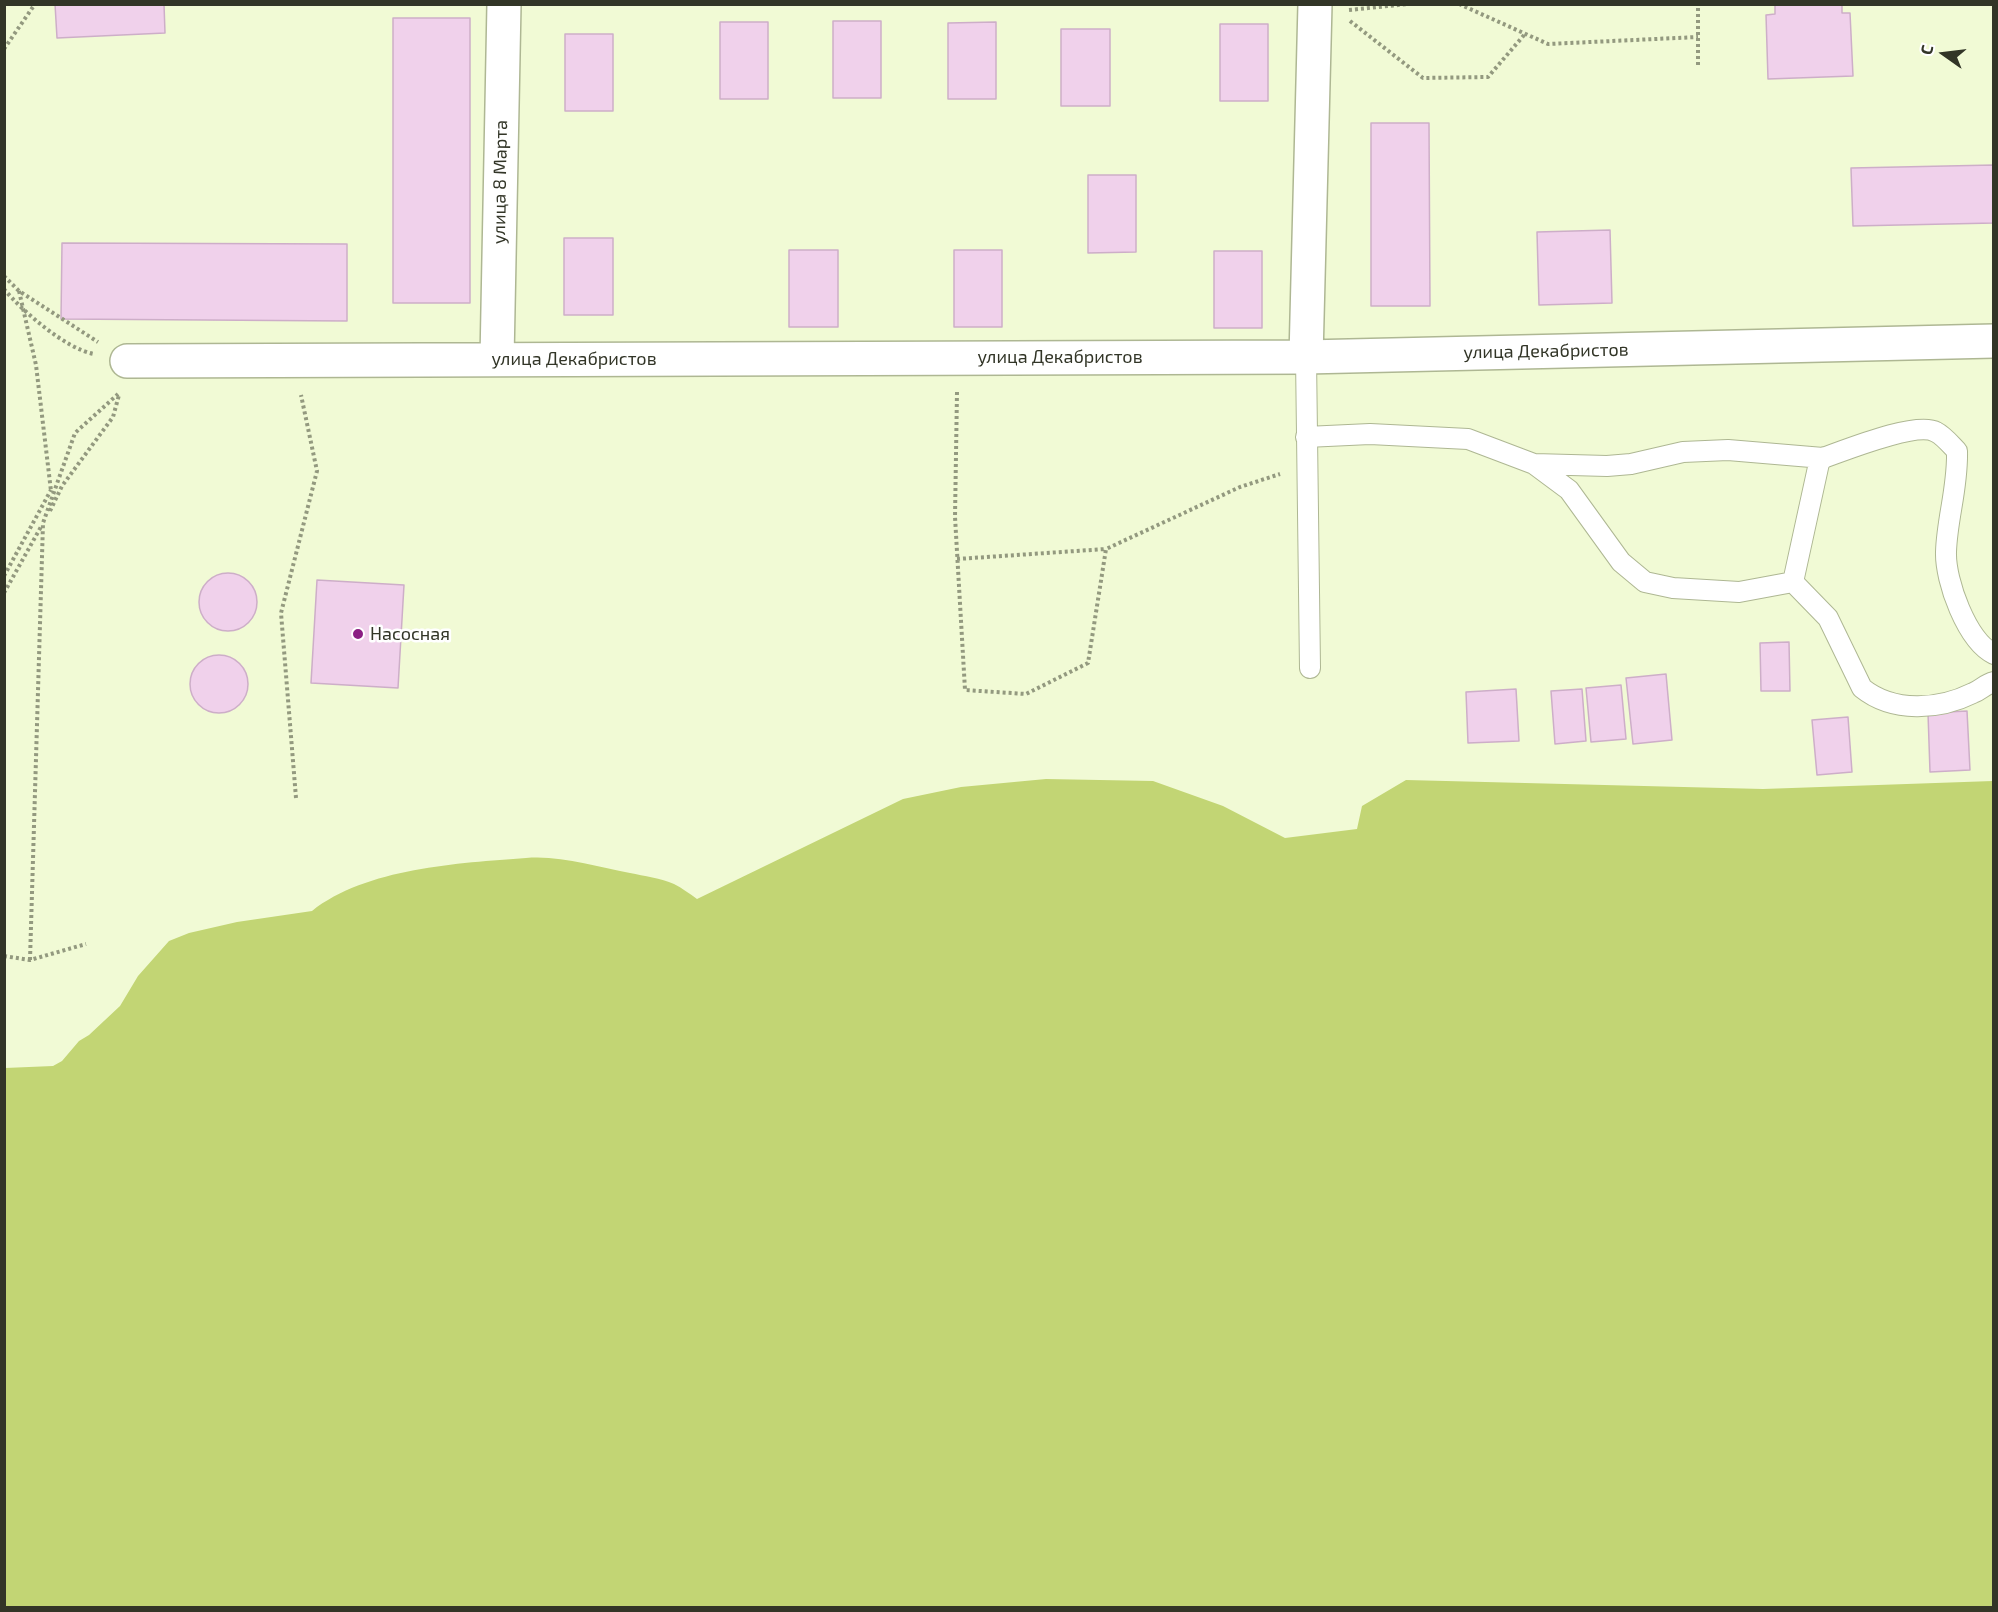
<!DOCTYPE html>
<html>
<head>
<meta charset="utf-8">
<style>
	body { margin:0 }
	#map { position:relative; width:1998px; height:1612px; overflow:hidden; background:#f1fad5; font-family:"Exo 2",sans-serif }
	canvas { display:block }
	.frame { position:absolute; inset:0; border:6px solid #323527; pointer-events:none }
	.north { position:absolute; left:1914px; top:24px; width:60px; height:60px; -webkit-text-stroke:4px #fff; paint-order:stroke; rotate:284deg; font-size:16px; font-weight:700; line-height:24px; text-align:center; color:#323527 }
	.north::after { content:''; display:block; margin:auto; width:21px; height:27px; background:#323527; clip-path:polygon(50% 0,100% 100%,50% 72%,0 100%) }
</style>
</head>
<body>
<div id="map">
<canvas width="1998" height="1612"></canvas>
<div class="frame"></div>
<div class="north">С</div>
</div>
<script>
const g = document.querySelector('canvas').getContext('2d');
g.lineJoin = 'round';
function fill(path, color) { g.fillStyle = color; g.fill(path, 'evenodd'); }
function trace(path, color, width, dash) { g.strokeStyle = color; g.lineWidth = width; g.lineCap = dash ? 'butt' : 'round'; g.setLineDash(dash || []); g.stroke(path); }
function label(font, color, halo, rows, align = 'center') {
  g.font = font + ' "Exo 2",sans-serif'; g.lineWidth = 5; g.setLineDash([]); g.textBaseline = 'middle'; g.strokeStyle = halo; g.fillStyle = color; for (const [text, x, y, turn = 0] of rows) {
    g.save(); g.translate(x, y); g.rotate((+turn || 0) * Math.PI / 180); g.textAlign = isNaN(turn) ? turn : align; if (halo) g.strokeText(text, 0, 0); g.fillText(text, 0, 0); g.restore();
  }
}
const water = new Path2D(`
	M1046,779L1153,781L1223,806L1285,838L1357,829L1362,806L1406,780L1763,789L1993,781V1607H5V1068L53,1066L62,1061L79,1041L89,1035L120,1006L138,976L169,941L189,933L237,922L312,911C366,868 459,863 526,858C560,855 597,867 630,873C644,876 661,878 674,884C682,888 690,894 697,899L903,799L961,787Z`);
const building = new Path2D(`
	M55,4H164L165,33L57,38Z
	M1775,4H1842V13H1850L1853,76L1768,79L1766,15L1775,14Z
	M393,18H470V303H393Z
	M833,21H881V98H833Z
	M720,22H768V99H720Z
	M996,22V99H948V23Z
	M1220,24H1268V101H1220Z
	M1061,29H1110V106H1061Z
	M565,34H613V111H565Z
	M1371,123H1429L1430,306H1371Z
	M1994,165V223L1853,226L1851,168Z
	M1088,175H1136V252L1088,253Z
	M1610,230L1612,303L1539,305L1537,232Z
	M564,238H613V315H564Z
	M62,243L347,244V321L61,319Z
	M789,250H838V327H789Z
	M954,250H1002V327H954Z
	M1214,251H1262V328H1214Z
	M199 602a29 29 0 1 1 58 0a29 29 0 1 1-58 0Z
	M317,580L404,585L398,688L311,683Z
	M1789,642L1790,691H1761L1760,643Z
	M190 684a29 29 0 1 1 58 0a29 29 0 1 1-58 0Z
	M1666,674L1672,740L1633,744L1626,678Z
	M1621,685L1626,739L1591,742L1586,688Z
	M1516,689L1519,741L1468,743L1466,692Z
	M1582,689L1586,741L1555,744L1551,691Z
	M1967,711L1970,770L1930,772L1928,713Z
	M1848,717L1852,772L1817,775L1812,720Z`);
const path = new Path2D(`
	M1459,4L1548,44L1698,37
	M1349,10L1408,4
	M1350,21L1423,78L1488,77L1525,34
	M4,49L35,4
	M1698,65V4
	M4,276L19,291L98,342
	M4,289C22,311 66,349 94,354
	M19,291L36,365L51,491
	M957,392L955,517L965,690L1026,694L1088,663L1106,549L1240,487L1280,474
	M50,511L62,486L113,417L119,395
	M957,559L1106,549
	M4,576L51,490
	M4,593L42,525
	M296,798L281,613L317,471L301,395
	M4,956L30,960L86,944
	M30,960L43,523L75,433L118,394`);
const lane = new Path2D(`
	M1306,357L1310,668
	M1306,437L1370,434L1468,439L1534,464L1569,490L1621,562L1645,582L1673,588L1739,592L1793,582
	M1534,464L1607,466L1631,464L1683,452L1728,450L1823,458
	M1994,654C1967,641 1945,581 1946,552C1947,518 1958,488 1957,451C1951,445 1944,436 1936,432C1917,421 1846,450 1823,458L1819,463L1793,582L1828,618L1862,688C1893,713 1939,710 1973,693C1981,690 1985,684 1994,682`);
const street = new Path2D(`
	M1306,357L1315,4
	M497,359L504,4
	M127,361L1306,357L1994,341`);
const markers = [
	[358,634,6,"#8b1f83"]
];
const streetNames = [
	["улица 8 Марта",500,182,-89],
	["улица Декабристов",1546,351,-1],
	["улица Декабристов",1060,357],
	["улица Декабристов",574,359]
];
const poiNames = [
	["Насосная",370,634]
];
fill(water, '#c2d574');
fill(building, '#f0d1eb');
trace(building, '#cdaec8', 1.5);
trace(lane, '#aeb793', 22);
trace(street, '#aeb793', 36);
trace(path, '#93997f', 4, [3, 3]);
trace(lane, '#fff', 20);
trace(street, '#fff', 33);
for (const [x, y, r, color] of markers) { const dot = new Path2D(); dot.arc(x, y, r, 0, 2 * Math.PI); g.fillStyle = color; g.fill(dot); trace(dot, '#fff', 2); }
label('18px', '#323527', '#fff', streetNames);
label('18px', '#323527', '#fff', poiNames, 'left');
</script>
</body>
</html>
